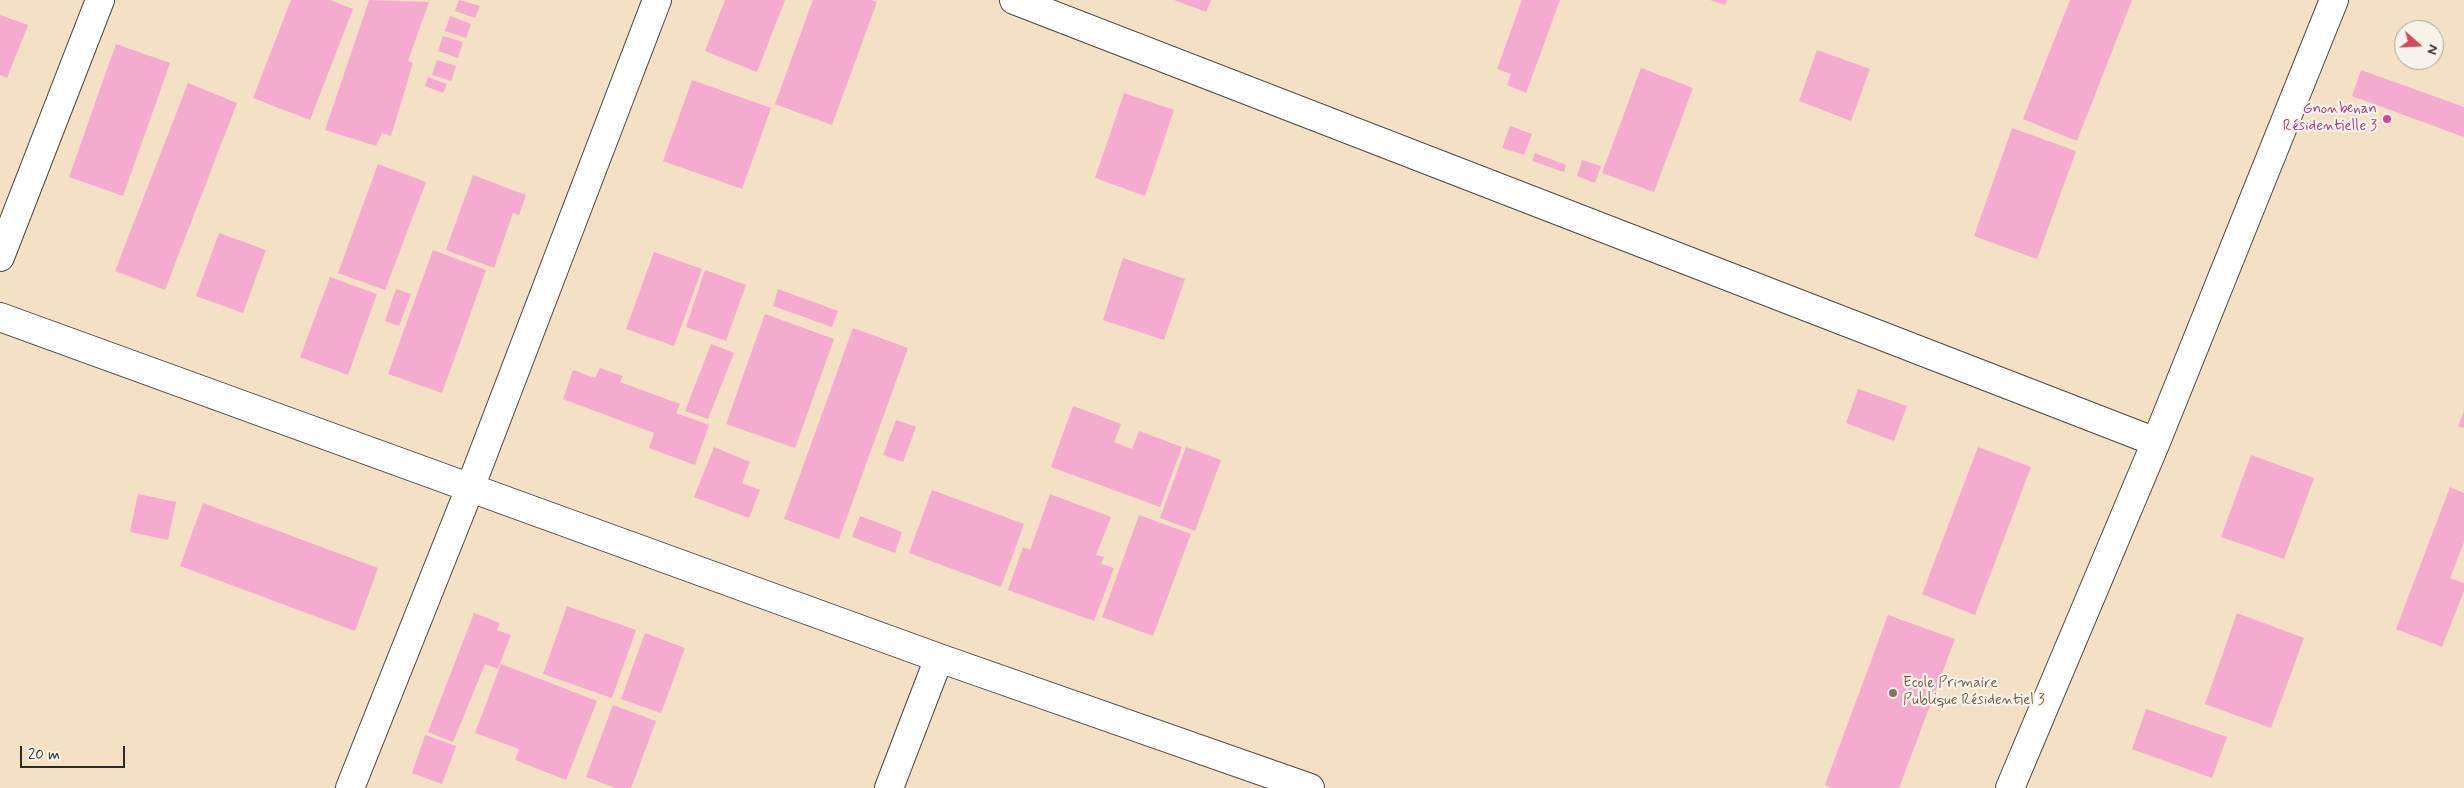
<!DOCTYPE html>
<html>
<head>
<meta charset="utf-8">
<style>
	body { margin:0 }
	#map { position:relative; width:2464px; height:788px; overflow:hidden; background:#f4e0c5; font-family:Mynerve,sans-serif }
	canvas { display:block }
	.north { position:absolute; left:2394px; top:20px; width:50px; height:50px; box-sizing:border-box; background:#f7f3e8; border:1px solid #a5a39c; border-radius:50%; rotate:109deg; font-size:14px; font-weight:700; line-height:20px; text-align:center; color:#2b2b2b }
	.north::after { content:''; display:block; margin:auto; width:18px; height:22px; background:#d1495b; clip-path:polygon(50% 0,100% 100%,50% 72%,0 100%) }
	.scale { position:absolute; left:20px; top:746px; width:105px; height:22px; box-sizing:border-box; border:2px solid #2b2b2b; border-top:0; padding-left:6px; font-size:15px; line-height:18px; white-space:nowrap; color:#2b2b2b; -webkit-text-stroke:4px #f7f3e8; paint-order:stroke }
</style>
</head>
<body>
<div id="map">
<canvas width="2464" height="788"></canvas>
<div class="north">N</div>
<div class="scale">20 m</div>
</div>
<script>
const g = document.querySelector('canvas').getContext('2d');
g.lineJoin = 'round';
function fill(path, color) { g.fillStyle = color; g.fill(path, 'evenodd'); }
function trace(path, color, width, dash) { g.strokeStyle = color; g.lineWidth = width; g.lineCap = dash ? 'butt' : 'round'; g.setLineDash(dash || []); g.stroke(path); }
function label(font, color, halo, rows, align = 'center') {
  g.font = font + ' Mynerve,sans-serif'; g.lineWidth = 4.5; g.setLineDash([]); g.textBaseline = 'middle'; g.strokeStyle = halo; g.fillStyle = color; for (const [text, x, y, turn = 0] of rows) {
    g.save(); g.translate(x, y); g.rotate((+turn || 0) * Math.PI / 180); g.textAlign = isNaN(turn) ? turn : align; if (halo) g.strokeText(text, 0, 0); g.fillText(text, 0, 0); g.restore();
  }
}
const building = new Path2D(`
	M291,0H330L353,9L310,120L253,98Z
	M369,0L429,2L408,61L413,63L391,136L382,133L376,146L325,130Z
	M459,0L480,6L475,18L455,11Z
	M725,0H785L757,72L705,51Z
	M813,0H871L877,2L832,125L775,104Z
	M1174,0H1211L1206,12Z
	M1522,0H1560L1526,93L1507,85L1511,74L1497,69Z
	M1710,0H1727L1725,5Z
	M2070,0H2132L2077,141L2023,119Z
	M0,15L28,25L7,78L0,75Z
	M450,16L471,24L466,38L445,31Z
	M443,36L463,42L458,58L438,51Z
	M116,44L170,63L123,196L69,177Z
	M1817,50L1870,69L1851,121L1799,101Z
	M437,60L456,66L451,81L432,75Z
	M1641,68L1693,88L1654,192L1602,173Z
	M2361,70L2464,107V137L2352,96Z
	M428,77L447,84L443,93L425,86Z
	M692,80L771,108L742,189L663,161Z
	M188,83L237,103L165,290L115,271Z
	M1124,93L1174,110L1145,196L1095,178Z
	M1510,126L1532,134L1524,155L1502,148Z
	M2012,128L2076,151L2037,259L1974,236Z
	M1535,153L1566,165L1564,172L1532,161Z
	M1582,160L1601,166L1595,183L1577,176Z
	M378,164L426,182L385,290L338,273Z
	M473,175L526,195L519,215L513,213L494,268L446,250Z
	M219,233L266,250L243,313L196,296Z
	M433,250L486,270L442,393L388,374Z
	M654,252L702,269L674,346L626,329Z
	M1123,258L1185,279L1164,340L1103,320Z
	M705,270L746,285L726,341L686,327Z
	M330,277L377,294L348,375L300,357Z
	M396,289L411,294L399,326L385,321Z
	M778,289L838,311L832,327L773,306Z
	M765,314L834,339L795,448L726,424Z
	M853,328L908,348L839,539L784,519Z
	M711,344L734,353L708,419L685,411Z
	M600,368L623,376L620,382L680,404L676,413L709,425L695,465L649,448L654,433L563,399L573,370L595,378Z
	M1858,389L1907,406L1894,441L1846,423Z
	M1073,406L1121,424L1114,442L1132,449L1139,431L1182,447L1160,507L1051,467Z
	M2464,411V428L2458,426Z
	M896,420L916,427L903,462L883,455Z
	M714,447L750,462L742,483L760,490L749,518L694,497Z
	M1186,447L1221,460L1195,531L1160,518Z
	M1978,447L2031,467L1975,615L1922,594Z
	M2251,455L2314,478L2284,559L2221,537Z
	M2450,487L2464,493V542L2450,578L2464,583V591L2442,647L2396,629Z
	M932,490L1024,524L1001,587L909,553Z
	M138,494L176,502L168,540L130,532Z
	M1050,494L1111,517L1096,555L1104,557L1101,564L1114,568L1094,621L1008,590L1023,547L1030,550Z
	M203,503L378,568L355,631L180,566Z
	M1139,515L1191,534L1153,636L1102,617Z
	M860,516L902,532L895,553L852,537Z
	M567,606L636,630L612,698L543,674Z
	M474,613L500,623L497,630L511,635L498,669L485,664L453,742L428,732Z
	M2237,613L2304,638L2271,728L2205,704Z
	M1888,615L1955,639L1899,788H1832L1825,785Z
	M645,633L685,648L661,713L621,699Z
	M501,664L597,701L566,780L515,760L519,749L475,733Z
	M613,705L656,721L631,788H616L586,777Z
	M2146,709L2227,737L2212,778L2132,749Z
	M425,735L456,746L442,784L412,773Z`);
const street = new Path2D(`
	M1014,0L2156,442
	M0,257L100,0
	M0,317L939,658L1310,788
	M350,788L470,488L657,0
	M889,788L939,658
	M2010,788L2156,442L2334,0`);
const markers = [
	[2387,119,5,"#d1479c"],
	[1893,693,5,"#8d6e63"]
];
const hotelNames = [
	["Gnonbenan",2377,110],
	["Résidentielle 3",2377,127]
];
const educationNames = [
	["Ecole Primaire",1903,684],
	["Publique Résidentiel 3",1903,701]
];
fill(building, '#f5aacf');
trace(street, '#494642', 30);
trace(street, '#fff', 28);
for (const [x, y, r, color] of markers) { const dot = new Path2D(); dot.arc(x, y, r, 0, 2 * Math.PI); g.fillStyle = color; g.fill(dot); trace(dot, '#f7f3e8', 2); }
label('15px', '#b23c85', '#f7f3e8', hotelNames, 'right');
label('15px', '#785e54', '#f7f3e8', educationNames, 'left');
</script>
</body>
</html>
